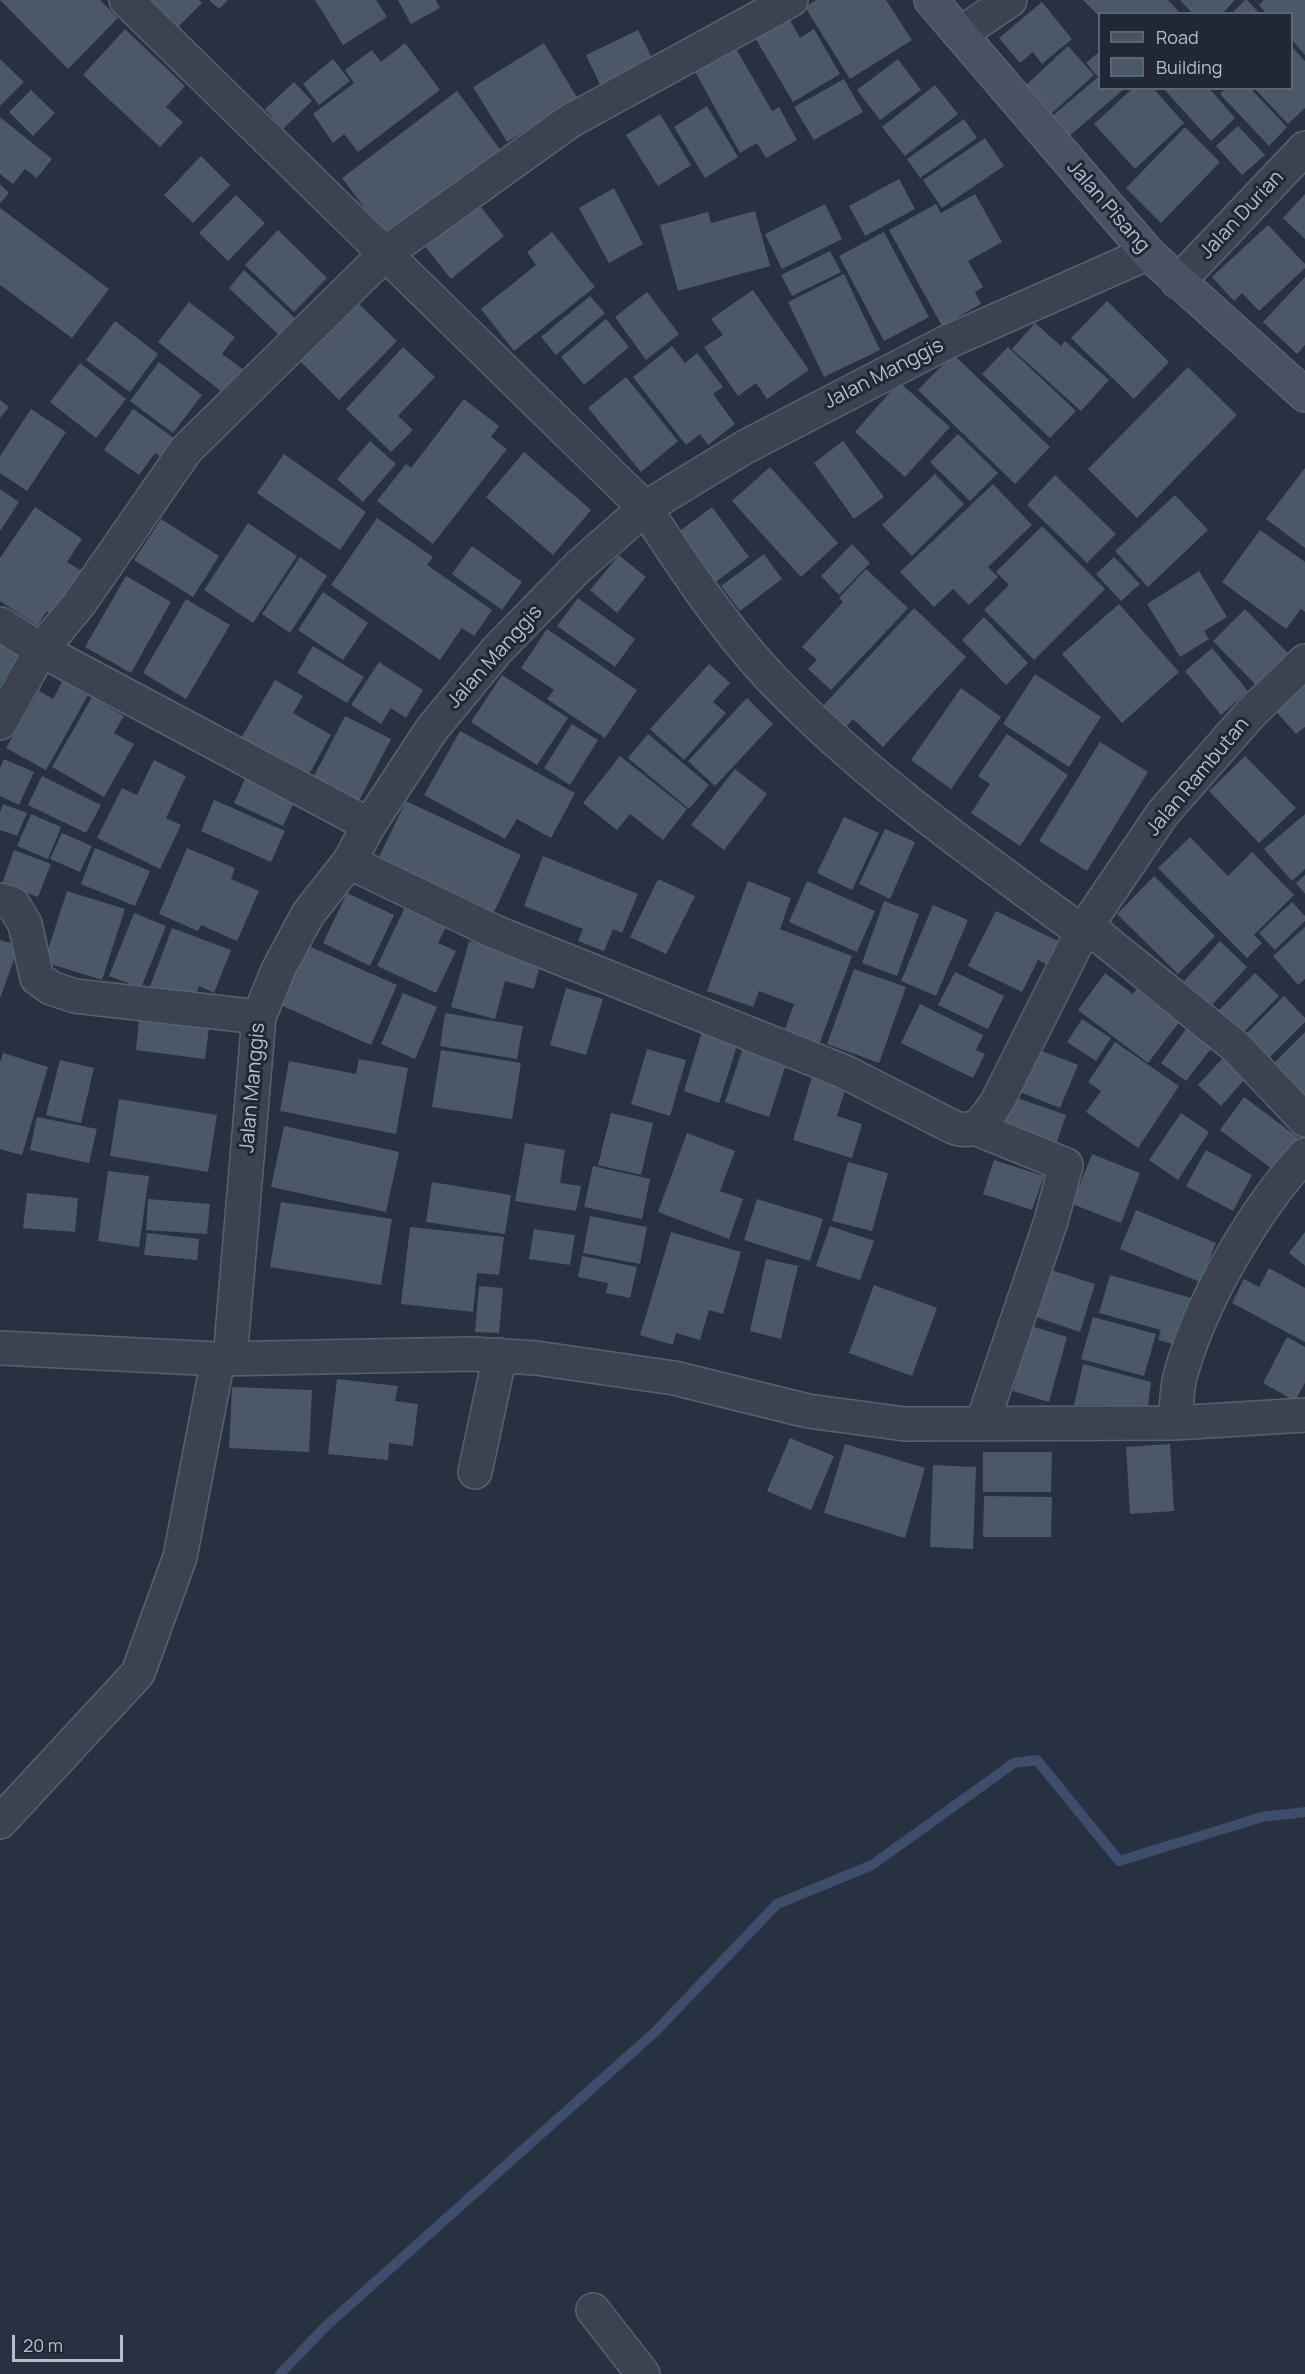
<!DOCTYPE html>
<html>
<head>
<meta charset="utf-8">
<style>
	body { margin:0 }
	#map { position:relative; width:1305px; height:2374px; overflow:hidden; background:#273141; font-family:Manrope,sans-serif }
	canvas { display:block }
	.legend { position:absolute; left:1098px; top:12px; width:195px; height:78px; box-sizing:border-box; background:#202836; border:2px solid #5d6472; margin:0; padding:8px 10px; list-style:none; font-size:18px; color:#b8becb }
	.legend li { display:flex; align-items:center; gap:12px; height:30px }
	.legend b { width:30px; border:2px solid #5d6472 }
	.scale { position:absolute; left:12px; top:2335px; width:111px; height:27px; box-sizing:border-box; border:3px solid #b8becb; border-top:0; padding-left:8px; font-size:18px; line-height:21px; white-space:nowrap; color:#b8becb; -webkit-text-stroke:4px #202836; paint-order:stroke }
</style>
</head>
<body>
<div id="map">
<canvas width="1305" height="2374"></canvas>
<ul class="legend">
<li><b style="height:8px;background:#495264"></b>Road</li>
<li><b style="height:16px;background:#4d576a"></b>Building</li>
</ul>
<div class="scale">20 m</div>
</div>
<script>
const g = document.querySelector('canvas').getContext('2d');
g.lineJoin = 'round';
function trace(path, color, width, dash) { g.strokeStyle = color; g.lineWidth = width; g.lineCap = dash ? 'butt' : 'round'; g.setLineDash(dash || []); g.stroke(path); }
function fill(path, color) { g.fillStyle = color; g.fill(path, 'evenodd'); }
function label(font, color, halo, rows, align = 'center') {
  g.font = font + ' Manrope,sans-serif'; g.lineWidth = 6; g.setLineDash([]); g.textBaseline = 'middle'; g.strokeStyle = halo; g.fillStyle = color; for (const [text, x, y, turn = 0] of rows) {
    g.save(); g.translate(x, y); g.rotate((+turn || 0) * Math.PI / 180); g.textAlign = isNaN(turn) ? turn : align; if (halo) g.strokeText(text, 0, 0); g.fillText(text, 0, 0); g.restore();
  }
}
const stream = new Path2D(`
	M280,2374L326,2326L655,2032L777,1904L872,1865L1014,1763L1037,1760L1119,1861L1262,1817L1305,1812`);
const building = new Path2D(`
	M0,0H100L118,18L68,69Z
	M151,0H199L202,3L177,28Z
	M209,0H228L219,9Z
	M315,0H376L387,17L343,45Z
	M398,0H436L440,8L411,24Z
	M816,0H886L912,40L850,79L805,7Z
	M1083,0H1168L1181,14H1100V17Z
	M1180,0H1235L1222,14H1193Z
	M1247,0L1260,14H1231L1245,0Z
	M1264,0H1305V55L1292,40V14H1267L1259,5Z
	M1042,2L1072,39L1042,64L1033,52L1020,63L999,38Z
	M787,15L800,38L814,29L840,74L793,102L754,36Z
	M125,29L185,86L166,107L183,122L160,147L83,75Z
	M638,30L655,64L602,89L586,55Z
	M405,43L440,90L358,152L344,134L333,143L313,114L354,83L345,70L372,50L381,62Z
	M544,43L578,99L507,142L473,87Z
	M734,45L772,111L779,107L797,140L766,158L757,143L740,153L693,68Z
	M1068,46L1094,75L1051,114L1025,86Z
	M1292,47L1305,61V108L1288,124L1254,88H1292Z
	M1100,51V88H1125L1067,138L1050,118L1098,77L1086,63Z
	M0,59L24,82L0,106Z
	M333,59L350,81L319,105L303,84Z
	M898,59L921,90L880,120L857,90Z
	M844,79L863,112L814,140L794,107Z
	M294,82L312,101L283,129L265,109Z
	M935,85L958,114L905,156L882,127Z
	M1133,88H1153L1184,123L1135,169L1094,124Z
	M1163,88H1209L1235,118L1211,141Z
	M1226,88H1250L1287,127L1269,146L1220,94Z
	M31,90L55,113L33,136L9,112Z
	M457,91L502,152L387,238L342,178Z
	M707,106L738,157L705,178L674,127Z
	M660,114L691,165L658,186L626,135Z
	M0,117L52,159L37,178L25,169L13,184L0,174Z
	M964,119L977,138L920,178L907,159Z
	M1238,126L1265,155L1242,175L1216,146Z
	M1185,127L1220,162L1161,223L1126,188Z
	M985,138L1004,166L942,208L923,180Z
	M201,156L230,185L193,223L164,195Z
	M899,179L915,209L865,236L849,206Z
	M0,184L9,193L0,203Z
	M614,188L643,244L609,263L579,208Z
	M975,194L1002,242L968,261L983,287L975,292L981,304L942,326L889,230L936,204L941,213Z
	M1305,194V239L1283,218Z
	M236,195L265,223L228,261L199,233Z
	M473,197L504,236L451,279L420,240Z
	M825,204L842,239L782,269L765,234Z
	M0,208L109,289L72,338L0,285Z
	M755,211L770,266L678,291L660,225L708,212L711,223Z
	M1268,225L1305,264V268L1259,311L1242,293L1234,301L1212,277Z
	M278,230L327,278L294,312L245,265Z
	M552,232L595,287L514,351L481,309L536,265L527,252Z
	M884,232L929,317L884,341L839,256Z
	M830,251L841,272L792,296L781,275Z
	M244,270L298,321L282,338L229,288Z
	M844,274L880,350L824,377L788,302Z
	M1305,277V345L1297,354L1263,322Z
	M753,290L809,370L767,399L756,383L738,396L704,347L723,335L711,319Z
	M647,292L679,334L646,360L615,317Z
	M590,296L605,313L556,355L541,337Z
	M354,299L397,341L339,400L297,358Z
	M1107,301L1169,362L1134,399L1071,338Z
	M189,302L235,337L222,354L245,371L226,395L158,342Z
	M606,319L629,347L584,385L561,357Z
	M115,321L158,354L130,392L86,360Z
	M1035,323L1061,346L1065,341L1109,380L1081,411L1012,349Z
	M672,346L685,363L697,353L723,387L713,394L735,424L708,445L700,434L686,445L633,377Z
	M403,347L435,377L398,416L413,430L391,452L346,409Z
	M1008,347L1076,411L1050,438L982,374Z
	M953,354L1050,447L1015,484L918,390Z
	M159,362L202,395L173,433L130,401Z
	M80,363L126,399L96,438L50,402Z
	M1188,367L1237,415L1137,518L1088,469Z
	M626,377L678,441L641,472L588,408Z
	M899,382L950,427L905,477L855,432Z
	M464,399L499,426L491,437L507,449L433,544L377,501L406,464L411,468Z
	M0,400L9,407L0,418Z
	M31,409L66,432L27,491L0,473V456Z
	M133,409L178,441L165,460L155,453L139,475L104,450Z
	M958,434L998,473L970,501L930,462Z
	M370,441L396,464L363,502L337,479Z
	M843,441L884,497L854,519L814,463Z
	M524,452L591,510L553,555L486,497Z
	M284,454L366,512L340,550L257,493Z
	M770,467L838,543L801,577L732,501Z
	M1305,468V548L1266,519Z
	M935,474L964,504L912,556L882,525Z
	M1055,475L1116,534L1087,563L1027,505Z
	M993,484L1032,525L988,567L998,577L969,605L953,589L934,607L900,572Z
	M0,489L19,502L0,531Z
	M1175,495L1208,530L1148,587L1115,551Z
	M35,507L82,539L67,562L85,573L56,617L47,611L37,626L0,601V558Z
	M712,507L749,557L713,584L677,533Z
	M377,518L433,557L427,565L492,610L474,636L462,628L440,660L331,585Z
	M161,519L219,556L193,597L134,560Z
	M248,523L297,556L253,623L204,590Z
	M1042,526L1105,589L1034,660L984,610L1009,585L996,572Z
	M1260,530L1305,562V612L1301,609L1286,629L1222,582Z
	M852,544L870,563L839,595L821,576Z
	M472,546L522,582L502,610L452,574Z
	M764,554L782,579L740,611L721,586Z
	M619,555L646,577L617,613L590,590Z
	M300,557L327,576L290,633L262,614Z
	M1114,557L1140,584L1121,601L1096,574Z
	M866,569L908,608L831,690L808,669L817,660L802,647L843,602L839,598Z
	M1199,571L1227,617L1204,631L1209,639L1180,657L1147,604Z
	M126,576L171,602L131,673L85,647Z
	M323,592L368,623L343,660L298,630Z
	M578,598L635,639L615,667L557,626Z
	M186,599L230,625L186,699L143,673Z
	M1119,604L1179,672L1122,723L1062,654Z
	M914,608L966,657L883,747L853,719L843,730L820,709Z
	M1245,609L1288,653L1256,685L1213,641Z
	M984,617L1028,663L1006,685L962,640Z
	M547,629L637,690L605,738L547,699L554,690L521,668Z
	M0,639L21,653L0,685Z
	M313,646L364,677L347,703L297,673Z
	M1212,648L1248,691L1221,715L1185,671Z
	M379,662L423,690L406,718L391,708L381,724L351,705Z
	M709,664L730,683L713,702L726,713L684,760L650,729Z
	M1035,674L1101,717L1069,767L1003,724Z
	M502,675L568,718L537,765L471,722Z
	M63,680L88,695L46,770L6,748L39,691L53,699Z
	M275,680L303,696L293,713L331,735L308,776L241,738Z
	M1305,680V727L1296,734L1273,708Z
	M961,688L1001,717L951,789L911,760Z
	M92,697L124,716L114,733L134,744L104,797L52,767Z
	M747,698L773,724L715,786L688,761Z
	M345,716L391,739L358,803L312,780Z
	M572,724L598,740L570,785L544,768Z
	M460,731L575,793L551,838L517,819L505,839L424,795Z
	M648,734L709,785L689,809L628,758Z
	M1007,734L1068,775L1020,846L971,813L990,784L978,776Z
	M1100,742L1148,772L1087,871L1039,841Z
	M620,756L687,809L663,840L630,814L617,830L583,803Z
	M1245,756L1296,808L1259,843L1209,791Z
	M4,759L34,772L19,805L0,796V768Z
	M154,760L186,776L166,818L181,825L160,869L97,838L122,788L137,795Z
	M735,769L767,794L724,850L691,825Z
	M247,774L296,798L283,826L234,803Z
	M42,776L101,805L86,833L28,805Z
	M214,800L285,831L271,862L201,831Z
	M406,801L521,855L493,914L378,859Z
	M3,804L27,813L17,836L0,830V812Z
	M31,814L61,827L48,859L17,846Z
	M1305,814V869L1292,881L1264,849Z
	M844,817L879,833L852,890L817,873Z
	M885,829L915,842L890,899L859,884Z
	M62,833L92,846L80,872L50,859Z
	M1190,837L1228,876L1252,852L1294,895L1254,935L1262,943L1247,958L1158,868Z
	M95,848L150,871L135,906L81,884Z
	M187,848L235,868L231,879L259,891L237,941L201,925L198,931L159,914Z
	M14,850L51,864L38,897L2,884Z
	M543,856L638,894L622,933L613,929L604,951L578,941L583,929L524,906Z
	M1305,875V894L1296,883Z
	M1154,876L1215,936L1178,974L1117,914Z
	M658,879L695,896L666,954L630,937Z
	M748,881L791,898L780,929L852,956L819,1045L784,1032L794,1004L759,991L753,1007L707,991Z
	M807,881L875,911L857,952L789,922Z
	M67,891L125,909L102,980L44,962Z
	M347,893L394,915L370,966L323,943Z
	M884,901L919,914L897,976L862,963Z
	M1292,902L1305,916V921L1275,950L1259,933Z
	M406,905L447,925L438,943L456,951L436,993L377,966Z
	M933,905L968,920L936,996L901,981Z
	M996,911L1060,942L1048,965L1038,960L1022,992L968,966Z
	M134,913L166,926L141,988L109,976Z
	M1305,927V979L1298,985L1273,956Z
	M172,928L231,950L214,993L199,986L191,1006L149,989Z
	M0,940L19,946L0,998Z
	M469,941L541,960L534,989L505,981L495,1019L451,1007Z
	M1220,941L1247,967L1211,1006L1184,981Z
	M304,944L397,985L371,1045L278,1004Z
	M854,969L906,987L879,1063L827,1044Z
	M955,972L1004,996L988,1029L938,1005Z
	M1105,973L1133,994L1144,979L1188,1011L1148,1063L1078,1010Z
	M1255,973L1279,996L1243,1033L1219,1010Z
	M566,988L603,999L586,1055L550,1045Z
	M403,993L437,1007L415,1059L381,1044Z
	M1284,996L1305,1018V1022L1268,1059L1245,1035Z
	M920,1004L983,1035L976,1050L985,1054L973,1078L901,1043Z
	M445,1013L523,1026L517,1059L440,1046Z
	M1194,1018L1220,1037L1186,1081L1161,1063Z
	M1082,1019L1111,1038L1096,1061L1067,1042Z
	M139,1020L209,1028L205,1059L136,1050Z
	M704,1025L740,1036L719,1103L684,1091Z
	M1305,1032V1100L1271,1066Z
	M745,1041L789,1055L769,1117L725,1102Z
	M1115,1042L1179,1086L1138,1148L1086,1112L1101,1091L1088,1082Z
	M1029,1046L1078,1065L1060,1108L1012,1089Z
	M647,1049L686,1060L670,1116L631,1104Z
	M1231,1049L1254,1069L1221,1106L1198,1085Z
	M441,1050L521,1063L512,1119L432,1107Z
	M3,1053L48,1067L22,1155L0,1149V1062Z
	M359,1059L408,1068L396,1134L280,1111L289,1061L356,1074Z
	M60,1060L94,1068L81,1123L46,1115Z
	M813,1074L847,1084L837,1116L862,1124L852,1158L793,1140Z
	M1006,1094L1066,1115L1053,1154L992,1134Z
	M1244,1097L1300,1139L1276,1172L1220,1130Z
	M119,1099L217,1115L208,1172L110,1156Z
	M611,1113L653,1123L641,1175L598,1165Z
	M1181,1113L1209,1132L1178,1180L1149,1160Z
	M37,1117L97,1129L89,1163L30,1150Z
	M284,1126L399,1152L386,1212L271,1187Z
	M687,1133L735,1151L720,1191L743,1199L729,1239L658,1212Z
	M525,1143L565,1150L560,1183L581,1186L576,1211L515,1201Z
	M1206,1150L1252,1175L1233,1211L1186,1186Z
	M1092,1154L1140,1173L1121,1223L1072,1204Z
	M994,1160L1044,1176L1032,1210L983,1194Z
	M848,1162L888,1173L872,1231L832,1221Z
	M593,1166L650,1179L642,1219L584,1207Z
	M108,1171L149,1176L139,1247L98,1241Z
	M432,1182L511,1195L505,1234L426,1222Z
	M27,1193L78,1198L75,1232L23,1228Z
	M148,1199L210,1204L207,1234L146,1230Z
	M757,1199L823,1219L810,1261L744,1240Z
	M281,1202L392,1219L381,1285L270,1267Z
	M1136,1210L1216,1243L1200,1282L1120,1249Z
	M590,1216L647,1227L640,1264L583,1253Z
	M830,1226L874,1241L860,1280L816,1266Z
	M410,1227L504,1237L499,1275L477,1273L473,1312L401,1304Z
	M534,1229L575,1235L570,1265L529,1259Z
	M671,1232L741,1252L723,1314L709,1310L700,1340L676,1333L673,1345L640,1335Z
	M1305,1232V1266L1289,1253Z
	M147,1233L199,1239L197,1260L144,1255Z
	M582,1256L637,1267L630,1298L606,1293L608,1283L578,1277Z
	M766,1259L798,1266L781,1339L750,1331Z
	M1269,1268L1305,1288V1342L1232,1303L1244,1279L1259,1287Z
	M1048,1269L1095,1284L1080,1332L1033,1316Z
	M1110,1275L1195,1299L1181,1346L1158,1340L1161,1330L1099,1313Z
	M874,1285L937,1308L912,1376L849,1353Z
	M479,1286L503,1288L499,1333L475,1332Z
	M1093,1317L1156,1334L1144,1376L1081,1359Z
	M1031,1326L1067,1337L1049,1402L1013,1391Z
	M1287,1337L1305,1347V1383L1295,1401L1263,1383Z
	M1083,1364L1151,1382L1148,1406L1074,1405Z
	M337,1379L398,1386L395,1401L418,1404L413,1446L389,1443L388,1460L328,1454Z
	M232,1387L312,1390L309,1452L229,1448Z
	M790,1438L834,1456L811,1510L767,1491Z
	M845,1444L925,1468L905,1538L824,1513Z
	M1170,1444L1174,1511L1130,1514L1126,1447Z
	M983,1452H1052L1051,1492H983Z
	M933,1465L976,1467L973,1549L930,1547Z
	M984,1496L1052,1497L1051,1537H983Z`);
const street = new Path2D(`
	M126,0L645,508C683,566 721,624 769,676C862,774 973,852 1082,932
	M960,34L1010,0
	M1178,282L1305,148
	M0,624L41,650L369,825
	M0,723L41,650L79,604L186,450L386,253L570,121L791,0
	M349,862L495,932L845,1072L953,1127C976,1136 985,1119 997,1102L1082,932L1163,813L1251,713L1305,661
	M0,900L13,904L25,924L37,978L51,988L75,996L259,1017
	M1087,926L1235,1046L1305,1120
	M975,1128L1066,1165L1051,1221L982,1424
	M0,1348L218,1359L472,1354L536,1358L674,1378L808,1411L905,1424L1175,1423L1305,1415
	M230,1359L259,1017L278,970L308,914L349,862L369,825L432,729L497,650L578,567L645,508L745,447L947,342L1148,253
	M1175,1423C1177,1407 1176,1389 1181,1373C1201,1302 1254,1209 1305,1155
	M475,1472L500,1355
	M0,1822L138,1673L180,1557L218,1359
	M593,2310L643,2374`);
const secondary = new Path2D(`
	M931,0L1148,253L1305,395`);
const streetNames = [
	["Jalan Pisang",1108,207,49],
	["Jalan Durian",1242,215,-47],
	["Jalan Manggis",884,374,-27],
	["Jalan Manggis",495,657,-48],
	["Jalan Rambutan",1198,777,-50],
	["Jalan Manggis",253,1088,-85]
];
trace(stream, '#3d4d6a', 10);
fill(building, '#4d576a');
trace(street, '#59616e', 36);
trace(secondary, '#59616e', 36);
trace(street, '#3b4351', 33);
trace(secondary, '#495264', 33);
label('20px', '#b8becb', '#202836', streetNames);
</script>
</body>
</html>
